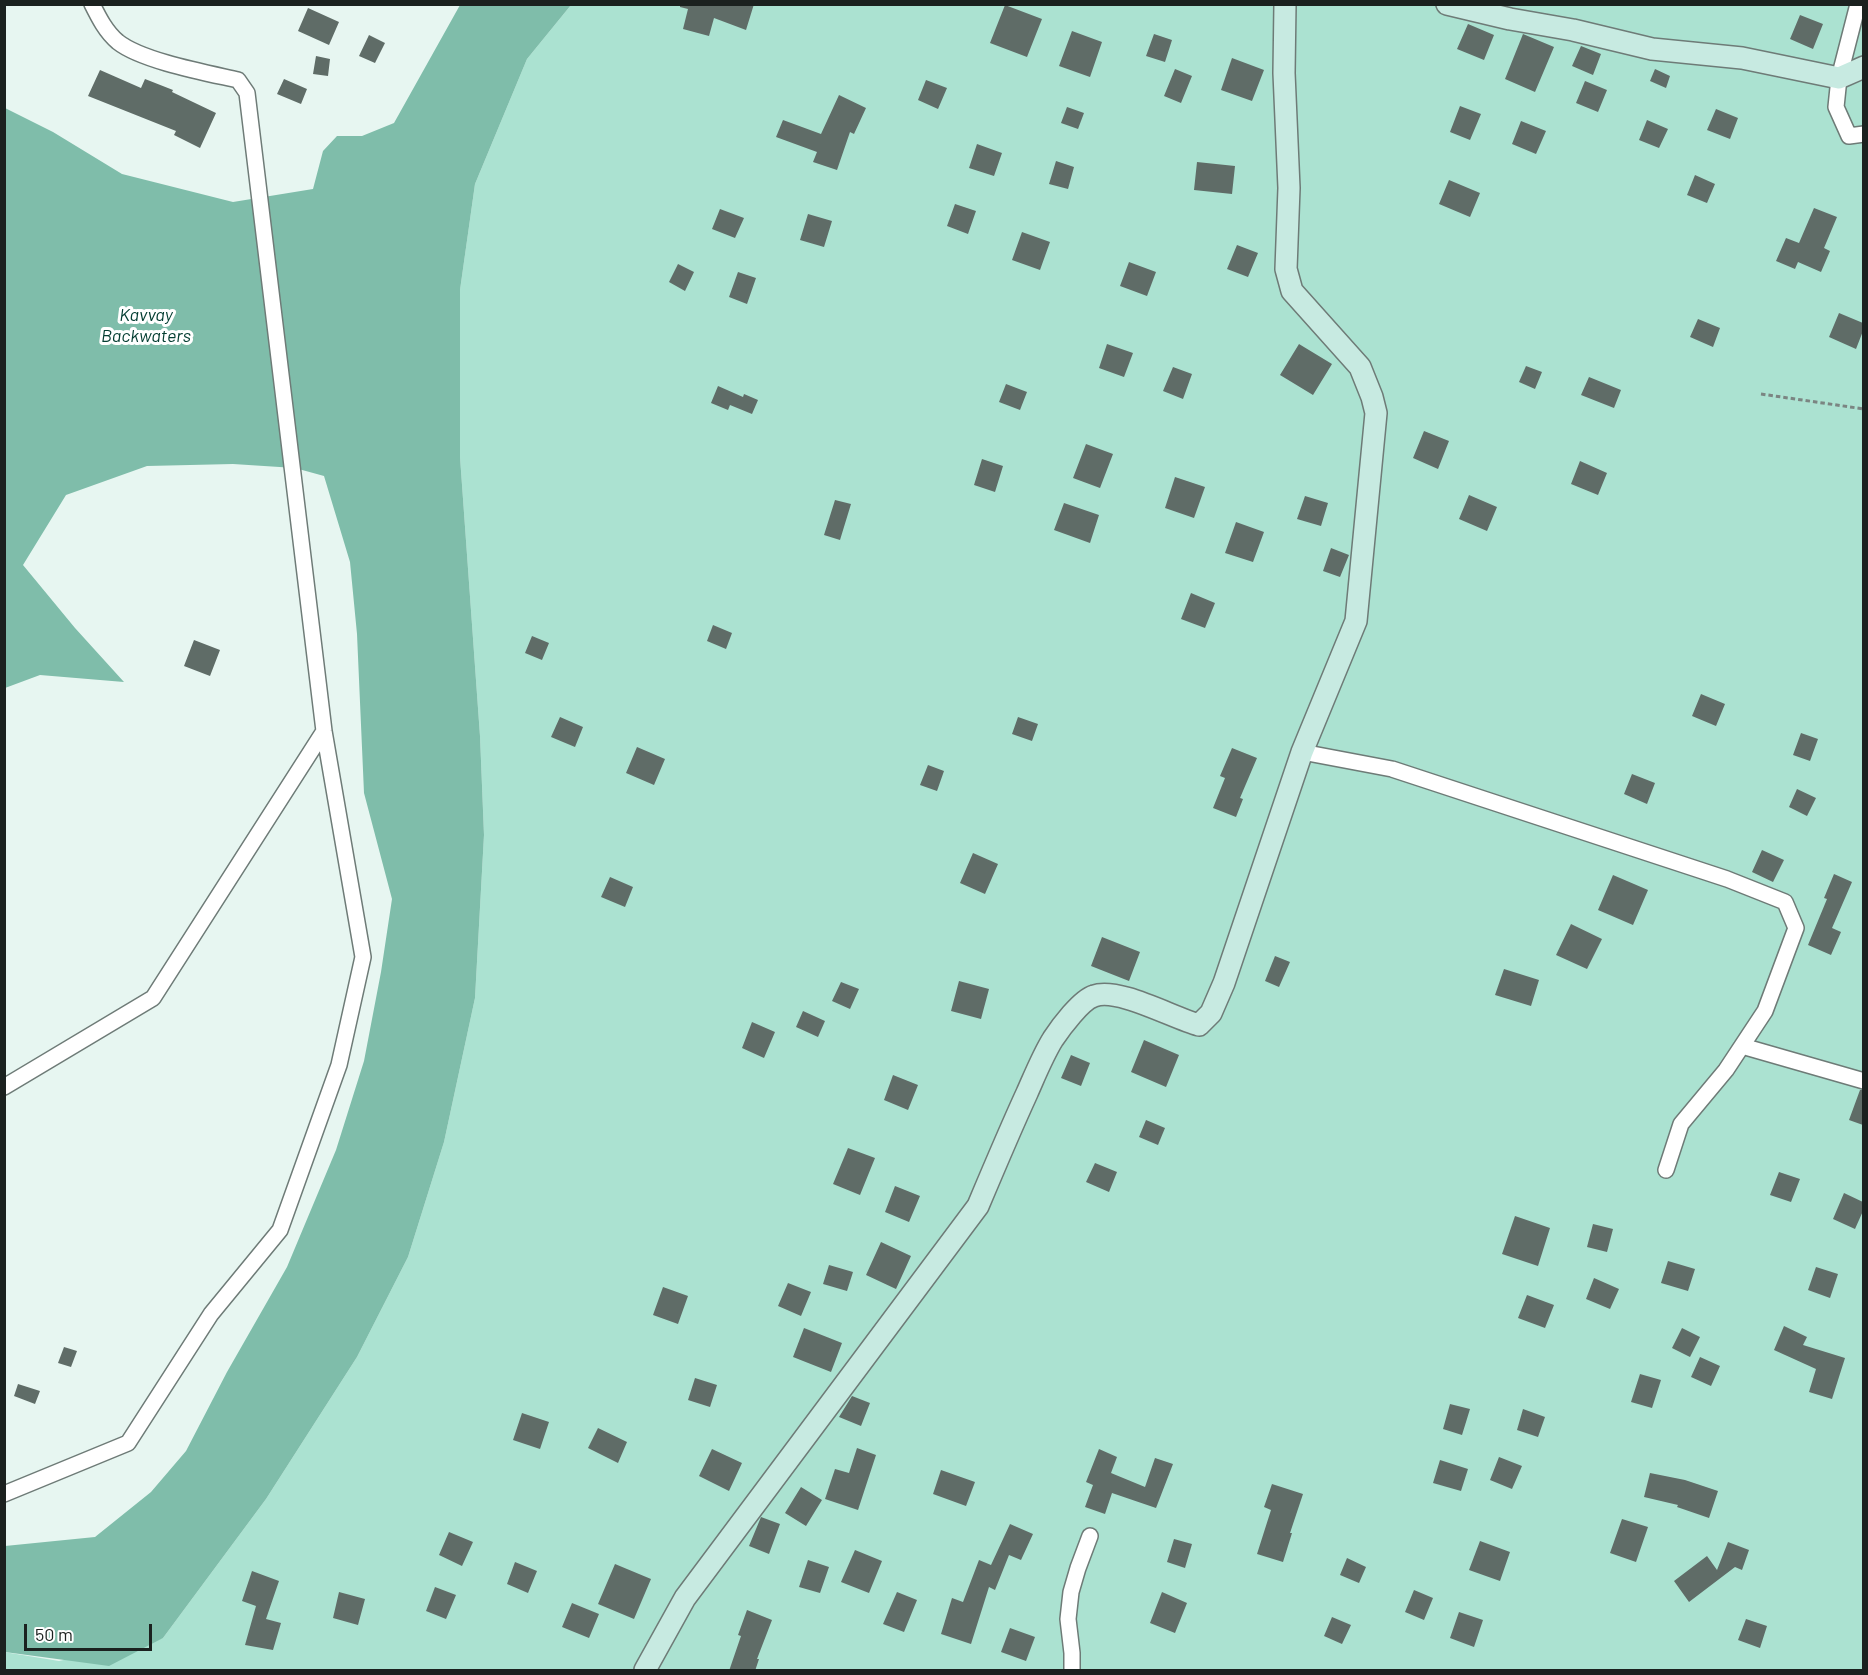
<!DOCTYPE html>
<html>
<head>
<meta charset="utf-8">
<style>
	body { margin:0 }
	#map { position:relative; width:1868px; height:1675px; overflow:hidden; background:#e7f6f1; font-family:Barlow,sans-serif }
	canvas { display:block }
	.frame { position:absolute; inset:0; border:6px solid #1b211f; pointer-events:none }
	.scale { position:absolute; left:24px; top:1624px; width:128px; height:27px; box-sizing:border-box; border:3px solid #1b211f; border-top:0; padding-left:8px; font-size:18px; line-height:21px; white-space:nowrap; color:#1b211f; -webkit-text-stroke:4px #fff; paint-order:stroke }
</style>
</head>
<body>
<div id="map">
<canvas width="1868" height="1675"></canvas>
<div class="frame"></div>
<div class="scale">50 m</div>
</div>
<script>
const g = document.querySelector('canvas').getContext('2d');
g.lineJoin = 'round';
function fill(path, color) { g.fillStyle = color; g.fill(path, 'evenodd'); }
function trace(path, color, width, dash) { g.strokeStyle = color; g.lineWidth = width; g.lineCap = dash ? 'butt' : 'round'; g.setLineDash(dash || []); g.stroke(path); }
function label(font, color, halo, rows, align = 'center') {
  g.font = font + ' Barlow,sans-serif'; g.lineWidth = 6; g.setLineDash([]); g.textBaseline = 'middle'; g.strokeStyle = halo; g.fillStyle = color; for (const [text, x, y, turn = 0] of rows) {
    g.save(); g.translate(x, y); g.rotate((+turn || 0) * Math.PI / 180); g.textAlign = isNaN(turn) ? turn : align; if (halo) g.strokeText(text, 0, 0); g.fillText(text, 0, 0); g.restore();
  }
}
const green = new Path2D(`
	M571,5H1863V1670H5L4,1652L59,1661L163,1638L266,1499L357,1357L408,1257L444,1142L475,998L484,835L480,736L460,457V290L475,184L527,59Z`);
const water = new Path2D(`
	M460,5H571L527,59L475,184L460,290V457L480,736L484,835L475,998L444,1142L408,1257L357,1357L266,1499L163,1638L109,1666L5,1652V1546L95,1537L151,1492L186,1451L227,1372L287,1267L336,1150L364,1061L381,972L392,899L364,793L357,634L350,562L324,476L295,468L233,464L147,466L66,495L23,565L75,628L124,682L40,675L5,688V108L53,132L122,174L233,202L313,189L323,151L337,136H362L394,123Z`);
const building = new Path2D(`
	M680,4H754L746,30L714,18L709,36L683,29L688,9L680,7Z
	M1005,5L1042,19L1027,57L990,43Z
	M308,8L339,22L329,45L298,31Z
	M1800,15L1823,24L1813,49L1790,39Z
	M1468,24L1494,35L1484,60L1457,49Z
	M1072,31L1102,42L1090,77L1059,66Z
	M1154,34L1172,40L1165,62L1146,56Z
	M1523,34L1554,47L1535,92L1505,79Z
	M369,35L385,43L375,63L359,56Z
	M1581,46L1601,54L1593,75L1572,66Z
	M316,56L330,59L328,76L313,74Z
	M1232,58L1264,70L1252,101L1221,90Z
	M1175,69L1192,76L1181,103L1164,96Z
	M1655,69L1670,76L1666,88L1650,81Z
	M100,70L141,88L145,79L173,90L172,92L216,113L200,148L174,135L176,131L88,96Z
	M284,79L307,89L301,104L277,94Z
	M926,80L947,88L938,109L918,100Z
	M1585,81L1607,90L1598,112L1576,103Z
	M839,95L866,108L854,134L850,132L837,170L813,162L817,152L776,137L783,120L821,134Z
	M1460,106L1481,114L1470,140L1450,132Z
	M1067,107L1084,113L1078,129L1061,123Z
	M1716,109L1738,118L1730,139L1707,130Z
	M1647,120L1668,129L1659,148L1639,140Z
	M1521,121L1546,131L1536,154L1512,144Z
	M977,144L1002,153L994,176L969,168Z
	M1056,161L1074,167L1068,189L1049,184Z
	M1197,162L1235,166L1232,194L1194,190Z
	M1695,175L1715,184L1707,203L1687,195Z
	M1449,180L1480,193L1470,217L1439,204Z
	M955,204L976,211L968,234L947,226Z
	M1814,208L1837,217L1824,248L1830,251L1821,272L1798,262L1795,269L1776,261L1786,238L1799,243Z
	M720,209L744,218L735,238L712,229Z
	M808,214L832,221L824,247L800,240Z
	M1022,232L1050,242L1040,270L1012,260Z
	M1237,245L1258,253L1248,277L1227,269Z
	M1129,262L1156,272L1147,296L1120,286Z
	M678,264L694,272L685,291L669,282Z
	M738,272L756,278L747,304L729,297Z
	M1839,313L1863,323V331L1856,349L1829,337Z
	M1698,319L1720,328L1713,347L1690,337Z
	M1107,344L1133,353L1124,377L1099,368Z
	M1299,344L1332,364L1313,395L1280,375Z
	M1526,366L1542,372L1535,389L1519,382Z
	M1173,367L1192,374L1183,399L1163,391Z
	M1589,377L1621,390L1614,408L1581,395Z
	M1006,384L1027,392L1020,410L999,402Z
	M718,386L743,397L744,394L758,400L752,414L730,405L728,410L711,403Z
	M1424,431L1449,441L1438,469L1413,458Z
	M1086,444L1113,454L1100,488L1073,478Z
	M982,459L1003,466L995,492L974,485Z
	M1580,461L1607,473L1598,495L1571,484Z
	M1175,477L1205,487L1194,518L1165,508Z
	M1469,495L1497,507L1487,531L1459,519Z
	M1305,496L1328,503L1321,526L1297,519Z
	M835,500L851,504L840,540L824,535Z
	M1064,503L1099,515L1090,543L1054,530Z
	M1236,522L1264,532L1253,562L1225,553Z
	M1331,548L1349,555L1340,577L1323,571Z
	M1191,593L1215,603L1205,628L1181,619Z
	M713,625L732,633L726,649L707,641Z
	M532,636L549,643L542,660L525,653Z
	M194,640L220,650L210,676L184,666Z
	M1701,694L1725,704L1716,726L1692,716Z
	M560,717L583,727L575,747L551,737Z
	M1018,717L1038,724L1032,741L1012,734Z
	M1801,733L1818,739L1810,761L1793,755Z
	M637,747L665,759L654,785L626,773Z
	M1232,748L1257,758L1240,798L1243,799L1236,817L1213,808L1225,778L1220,776Z
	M928,765L944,771L937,791L920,785Z
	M1632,774L1655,783L1647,804L1624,794Z
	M1797,789L1816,798L1807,816L1789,807Z
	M1762,850L1784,860L1773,882L1752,872Z
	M973,853L998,864L985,894L960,883Z
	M1834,874L1852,882L1832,928L1841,932L1831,955L1808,945L1827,899L1824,898Z
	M1613,875L1648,890L1633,925L1598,910Z
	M610,877L633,887L625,907L601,897Z
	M1571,924L1602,939L1587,969L1556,955Z
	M1102,937L1140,952L1129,981L1091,966Z
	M1275,956L1290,962L1279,987L1265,981Z
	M1504,969L1539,980L1531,1006L1495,995Z
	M959,981L989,989L981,1019L951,1011Z
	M841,982L859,989L850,1009L832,1001Z
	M803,1011L825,1021L818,1037L796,1027Z
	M752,1022L775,1032L764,1058L742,1048Z
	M1144,1040L1179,1055L1166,1087L1131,1072Z
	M1071,1055L1090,1063L1081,1086L1061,1078Z
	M893,1075L918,1085L908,1110L884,1100Z
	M1860,1090H1863V1125L1849,1120Z
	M1146,1120L1165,1128L1158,1145L1139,1137Z
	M848,1148L875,1158L860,1195L833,1184Z
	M1095,1163L1117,1172L1109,1192L1086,1182Z
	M1779,1172L1800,1179L1791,1202L1770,1195Z
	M895,1186L920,1196L909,1222L885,1212Z
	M1844,1193L1863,1202V1211L1855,1229L1833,1219Z
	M1515,1216L1550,1228L1538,1266L1502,1254Z
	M1593,1224L1613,1229L1607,1252L1587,1247Z
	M881,1242L911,1256L896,1289L866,1275Z
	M1668,1261L1695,1269L1688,1291L1661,1283Z
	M829,1265L853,1272L847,1291L823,1284Z
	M1816,1267L1838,1274L1830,1298L1808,1290Z
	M1594,1278L1619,1289L1610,1309L1586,1299Z
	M788,1283L811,1292L801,1316L778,1306Z
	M663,1287L688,1296L678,1324L653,1315Z
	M1527,1295L1554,1305L1545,1328L1518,1318Z
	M1784,1326L1807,1337L1803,1345L1845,1358L1832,1399L1809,1392L1816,1369L1774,1350Z
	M804,1328L842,1343L831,1372L793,1357Z
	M1682,1328L1700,1337L1690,1357L1672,1348Z
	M64,1347L77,1351L71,1367L58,1363Z
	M1700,1357L1720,1366L1711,1386L1691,1377Z
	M1640,1374L1661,1380L1652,1408L1631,1402Z
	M695,1378L717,1385L710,1407L688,1400Z
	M18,1384L40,1391L35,1404L14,1396Z
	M852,1396L870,1403L861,1426L839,1417Z
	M1450,1404L1470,1409L1462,1435L1443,1429Z
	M1523,1409L1545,1417L1538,1437L1517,1430Z
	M522,1413L549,1422L540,1449L513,1440Z
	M598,1428L627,1442L618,1463L588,1448Z
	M857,1448L876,1455L858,1510L825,1499L835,1469L849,1473Z
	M712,1449L742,1463L729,1491L699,1476Z
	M1099,1449L1117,1457L1111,1473L1145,1487L1155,1458L1173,1464L1156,1508L1112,1493L1105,1514L1085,1507L1093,1485L1086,1482Z
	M1499,1457L1522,1466L1512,1489L1490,1480Z
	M1440,1460L1468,1469L1461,1491L1433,1483Z
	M941,1470L975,1482L966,1506L933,1494Z
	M1650,1473L1685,1480L1718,1491L1709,1518L1677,1507L1678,1505L1644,1497Z
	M1272,1484L1303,1494L1290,1533H1292L1283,1562L1257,1554L1271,1510L1264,1507Z
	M801,1487L822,1500L806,1526L785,1513Z
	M761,1517L780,1524L769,1554L749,1546Z
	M1622,1519L1648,1527L1636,1562L1610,1553Z
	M1010,1524L1033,1534L1021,1560L1009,1555L995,1590L989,1587L971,1644L941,1634L952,1598L963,1602L979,1560L991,1565Z
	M449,1532L473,1542L462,1566L439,1555Z
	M1174,1539L1192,1544L1185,1568L1167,1562Z
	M1480,1541L1510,1552L1500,1581L1469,1570Z
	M1728,1542L1749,1550L1742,1570L1735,1567L1689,1602L1674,1581L1707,1556L1717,1570Z
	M855,1550L882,1561L869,1593L841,1582Z
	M1347,1558L1366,1567L1359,1583L1340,1575Z
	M808,1560L829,1567L820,1593L799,1587Z
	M515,1562L537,1571L528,1593L507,1584Z
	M615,1564L651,1579L634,1619L598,1604Z
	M252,1571L279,1581L266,1619L281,1623L273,1650L245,1645L256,1606L242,1601Z
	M435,1587L456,1595L446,1619L426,1611Z
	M1414,1590L1433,1598L1424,1620L1405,1612Z
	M339,1592L365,1599L358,1625L333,1618Z
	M897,1592L917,1600L904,1632L883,1624Z
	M1162,1592L1187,1603L1175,1633L1150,1623Z
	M572,1603L599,1614L589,1638L562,1627Z
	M747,1610L772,1620L757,1659H759L755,1671H729L741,1636L738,1635Z
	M1459,1612L1483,1620L1474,1647L1450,1638Z
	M1332,1617L1351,1625L1342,1644L1324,1636Z
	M1746,1619L1767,1626L1760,1648L1738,1640Z
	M1010,1628L1035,1637L1026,1661L1001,1652Z`);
const path = new Path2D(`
	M1761,394L1864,409`);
const street = new Path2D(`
	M1858,4L1839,78L1836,107L1849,136L1864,134
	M1302,752L1392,769L1727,879L1785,902L1796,928L1765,1011L1726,1070L1681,1124L1666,1170
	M1742,1046L1864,1081
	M4,1087L153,998L324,731
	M4,1494L128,1443L211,1314L280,1230L339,1065L363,957L324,731L247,93L238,80C207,73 142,61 118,42C106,32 99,18 92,4
	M1072,1670V1653L1068,1619L1071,1592L1078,1568L1090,1536`);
const secondary = new Path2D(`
	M1447,4L1510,19L1573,30L1652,49L1742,58L1839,78L1864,67
	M645,1670L685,1598L978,1206C994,1168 1010,1130 1027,1093C1035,1075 1043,1055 1053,1039C1061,1027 1081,1000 1094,996C1118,987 1173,1018 1199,1025L1211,1013L1224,983L1302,752L1356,621L1376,413L1372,397L1360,367L1292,291L1286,269L1289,188L1284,73L1285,4`);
const waterNames = [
	["Kavvay",146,315],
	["Backwaters",146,336]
];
fill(green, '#abe2d1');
fill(water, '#7fbdaa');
fill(building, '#5f6c67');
trace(street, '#6e7b77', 18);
trace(secondary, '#6e7b77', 24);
trace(path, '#7b8582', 3, [4.5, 3]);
trace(street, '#fff', 15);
trace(secondary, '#c7eae1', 21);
label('italic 18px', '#033d31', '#fff', waterNames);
</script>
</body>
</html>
